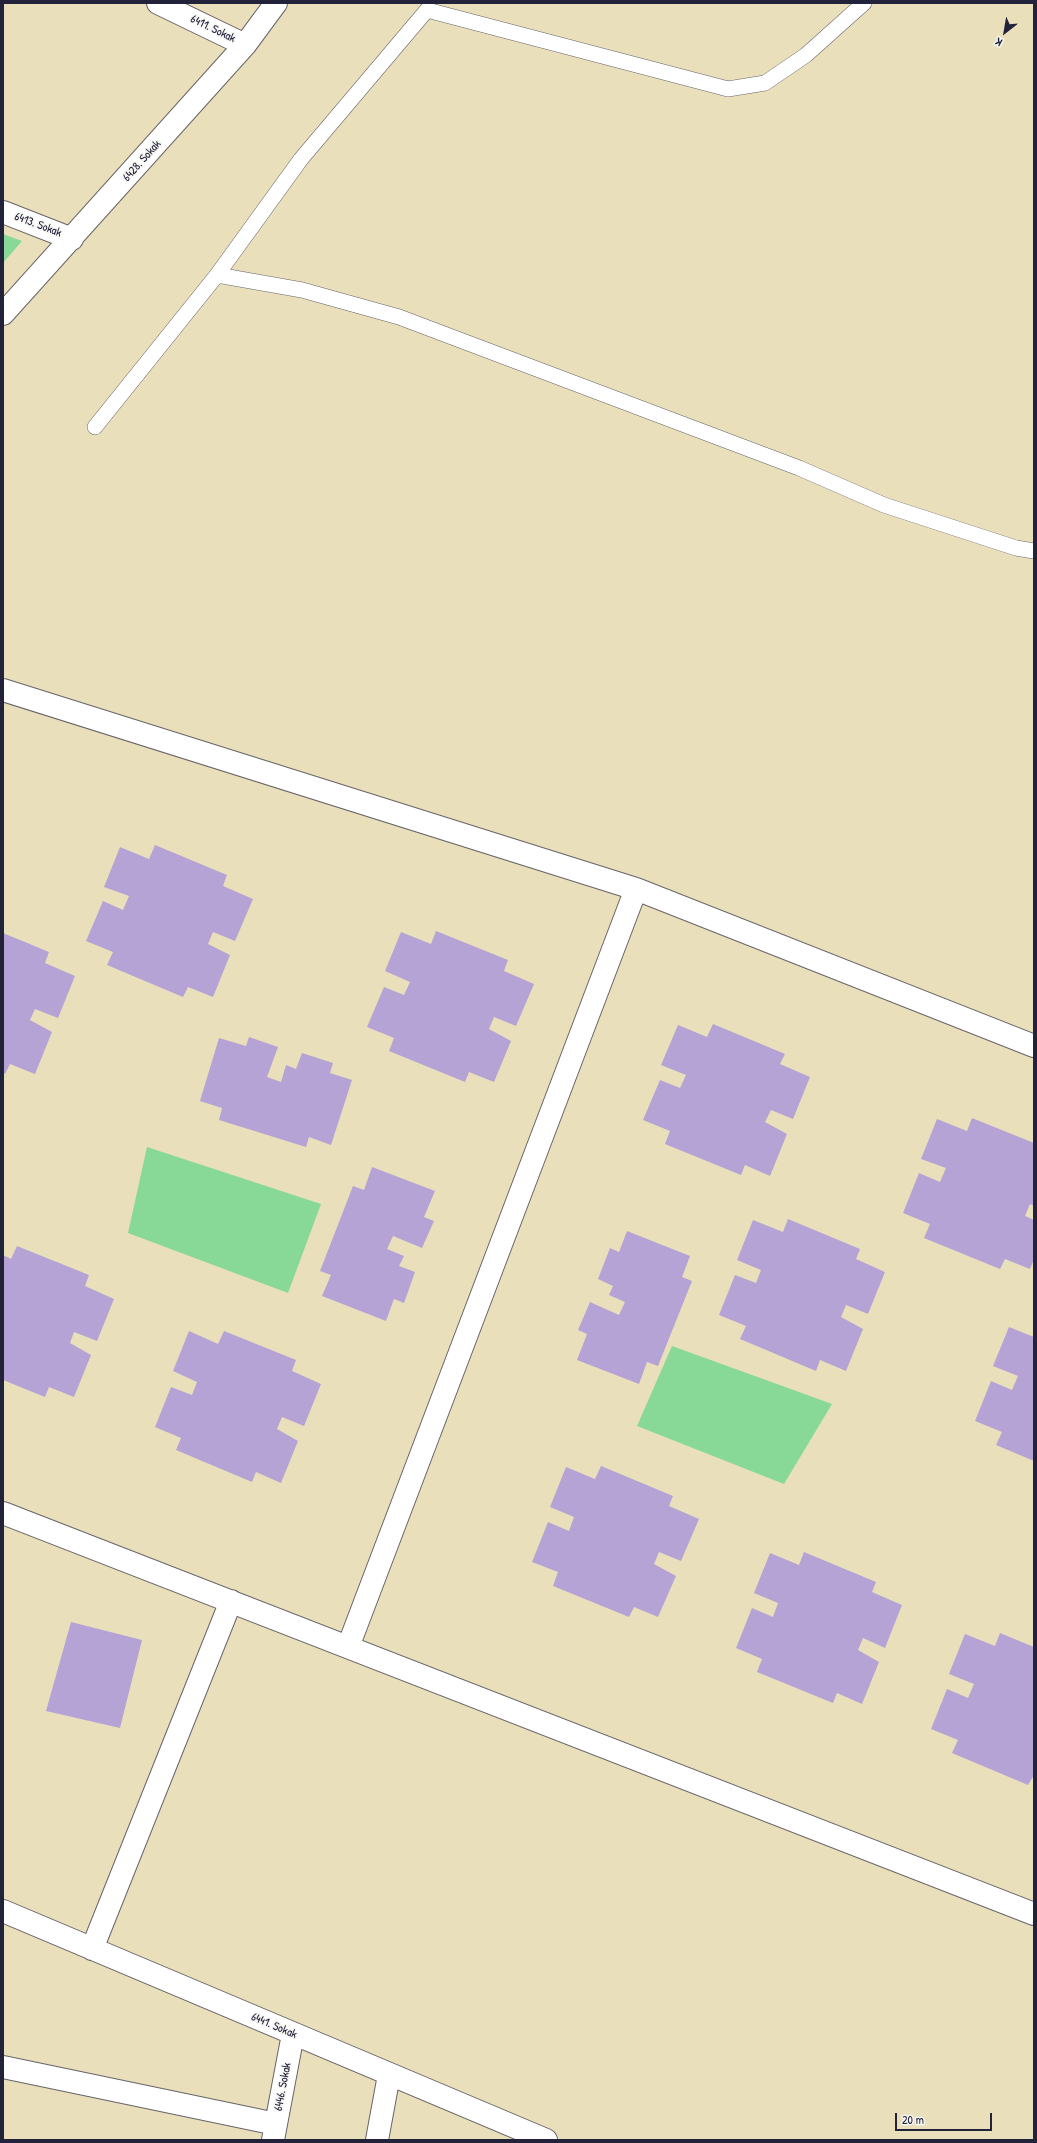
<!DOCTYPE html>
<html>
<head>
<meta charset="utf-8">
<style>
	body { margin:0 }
	#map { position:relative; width:1037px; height:2143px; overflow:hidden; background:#e9dfbb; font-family:"Patrick Hand",sans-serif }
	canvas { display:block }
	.frame { position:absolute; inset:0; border:4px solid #22223b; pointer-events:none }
	.north { position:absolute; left:985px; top:12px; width:40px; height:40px; -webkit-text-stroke:3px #f6f6f2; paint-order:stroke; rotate:211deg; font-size:11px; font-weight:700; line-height:16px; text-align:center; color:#22223b }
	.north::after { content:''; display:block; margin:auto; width:14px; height:18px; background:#22223b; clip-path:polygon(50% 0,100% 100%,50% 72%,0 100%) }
	.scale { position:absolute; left:895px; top:2113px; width:97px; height:18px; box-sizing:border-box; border:2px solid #22223b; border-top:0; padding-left:5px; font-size:12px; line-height:14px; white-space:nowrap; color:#22223b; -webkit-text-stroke:3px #f6f6f2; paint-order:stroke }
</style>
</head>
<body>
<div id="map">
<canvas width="1037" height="2143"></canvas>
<div class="frame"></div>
<div class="north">K</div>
<div class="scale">20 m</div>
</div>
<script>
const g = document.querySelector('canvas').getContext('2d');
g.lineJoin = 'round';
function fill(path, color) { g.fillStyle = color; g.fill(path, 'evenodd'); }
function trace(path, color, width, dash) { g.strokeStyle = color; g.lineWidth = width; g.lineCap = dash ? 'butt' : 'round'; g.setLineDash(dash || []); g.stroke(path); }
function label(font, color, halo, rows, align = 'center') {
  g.font = font + ' "Patrick Hand",sans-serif'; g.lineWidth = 3; g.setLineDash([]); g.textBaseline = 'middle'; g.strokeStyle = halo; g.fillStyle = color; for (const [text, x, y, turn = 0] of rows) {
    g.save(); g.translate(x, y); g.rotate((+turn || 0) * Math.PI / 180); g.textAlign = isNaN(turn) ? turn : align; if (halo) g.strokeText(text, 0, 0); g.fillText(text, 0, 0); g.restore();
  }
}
const green = new Path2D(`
	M3,234L22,241L3,263Z
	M147,1147L321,1204L288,1293L128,1233Z
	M672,1346L832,1404L784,1484L637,1426Z`);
const building = new Path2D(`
	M155,845L227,875L223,886L253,899L235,941L213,932L208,944L230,955L213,997L188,987L183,997L107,965L113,952L86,941L103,901L123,910L129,896L104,887L120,847L149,859Z
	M436,931L508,960L504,971L534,984L516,1026L494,1017L489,1029L511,1041L494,1082L469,1072L465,1082L389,1051L394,1038L367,1027L384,987L404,995L410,982L385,971L401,932L431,944Z
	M3,933L49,952L45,963L75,976L58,1018L35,1009L30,1020L52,1032L35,1074L10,1064L5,1074L3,1073Z
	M713,1024L785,1054L780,1064L810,1077L793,1119L771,1110L765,1122L787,1134L770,1176L745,1165L741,1175L665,1144L670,1131L643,1120L660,1080L680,1088L686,1075L661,1065L678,1025L707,1037Z
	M249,1037L278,1047L267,1077L281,1082L286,1065L296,1069L302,1053L333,1063L330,1073L352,1080L331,1145L309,1137L306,1147L219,1120L222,1108L200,1101L219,1038L246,1046Z
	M972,1118L1034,1143V1206L1030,1204L1025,1216L1034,1220V1259L1030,1269L1005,1259L1000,1269L924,1238L930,1224L903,1213L919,1173L940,1182L946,1168L921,1159L937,1119L967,1131Z
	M372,1167L435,1191L424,1217L434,1221L422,1248L393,1236L387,1249L404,1256L399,1266L415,1272L404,1303L394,1299L386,1321L322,1296L331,1275L320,1271L353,1186L364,1190Z
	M788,1219L860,1249L856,1259L885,1272L868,1314L846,1305L841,1317L863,1329L846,1371L820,1360L816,1371L740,1339L746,1326L719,1315L735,1275L756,1283L761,1270L737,1260L753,1220L783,1232Z
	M627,1231L690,1256L682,1277L692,1281L658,1366L647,1362L639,1384L577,1360L587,1334L578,1330L590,1302L619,1315L625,1302L609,1295L613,1286L598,1279L610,1248L619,1252Z
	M17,1246L89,1275L85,1286L114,1299L97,1341L74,1332L70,1343L91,1355L74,1397L49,1387L45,1397L3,1380V1255L11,1259Z
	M1009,1327L1034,1337V1461L996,1445L1002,1432L975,1421L991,1381L1012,1390L1018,1376L993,1366Z
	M189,1331L218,1344L224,1331L296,1360L292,1371L321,1384L304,1426L282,1417L277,1429L298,1441L281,1483L256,1472L252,1482L176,1450L181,1438L155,1427L171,1387L192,1395L197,1382L173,1371Z
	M601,1466L673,1496L669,1506L699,1519L681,1561L659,1552L654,1564L676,1576L658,1617L634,1607L629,1617L553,1586L558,1572L532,1562L548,1522L569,1531L574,1517L550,1507L566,1467L595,1479Z
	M804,1552L876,1582L872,1592L902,1605L885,1648L863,1638L858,1650L879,1662L862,1704L837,1693L833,1703L757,1672L762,1659L736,1648L752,1608L773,1617L778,1603L754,1593L770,1553L799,1565Z
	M71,1622L142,1640L120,1728L46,1711Z
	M1000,1633L1034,1647V1775L1028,1785L952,1753L958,1740L931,1729L947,1689L968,1698L974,1684L949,1674L965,1634L995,1646Z`);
const lane = new Path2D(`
	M217,275L302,290L399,317L799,468L884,505L1016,548L1034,551
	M95,427L217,275L301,159L427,10L728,89L765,83L806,55L864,3`);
const street = new Path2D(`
	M158,3L245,45
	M3,212L72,239
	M3,314L245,45L276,3
	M3,690L636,889L1034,1046
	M3,1513L1034,1914
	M348,1647L636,889
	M3,1911L546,2140
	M92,1949L231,1601
	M3,2067L276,2124
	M273,2140L293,2034
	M377,2140L389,2075`);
const streetNames = [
	["6411. Sokak",213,29,26],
	["6428. Sokak",142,161,-48],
	["6413. Sokak",38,225,21],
	["6441. Sokak",274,2026,23],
	["6446. Sokak",283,2087,-79]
];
fill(green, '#88d897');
fill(building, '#b5a3d5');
trace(lane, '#686468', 16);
trace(street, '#686468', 24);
trace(lane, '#fff', 15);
trace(street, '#fff', 22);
label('12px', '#22223b', '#f6f6f2', streetNames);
</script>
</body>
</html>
